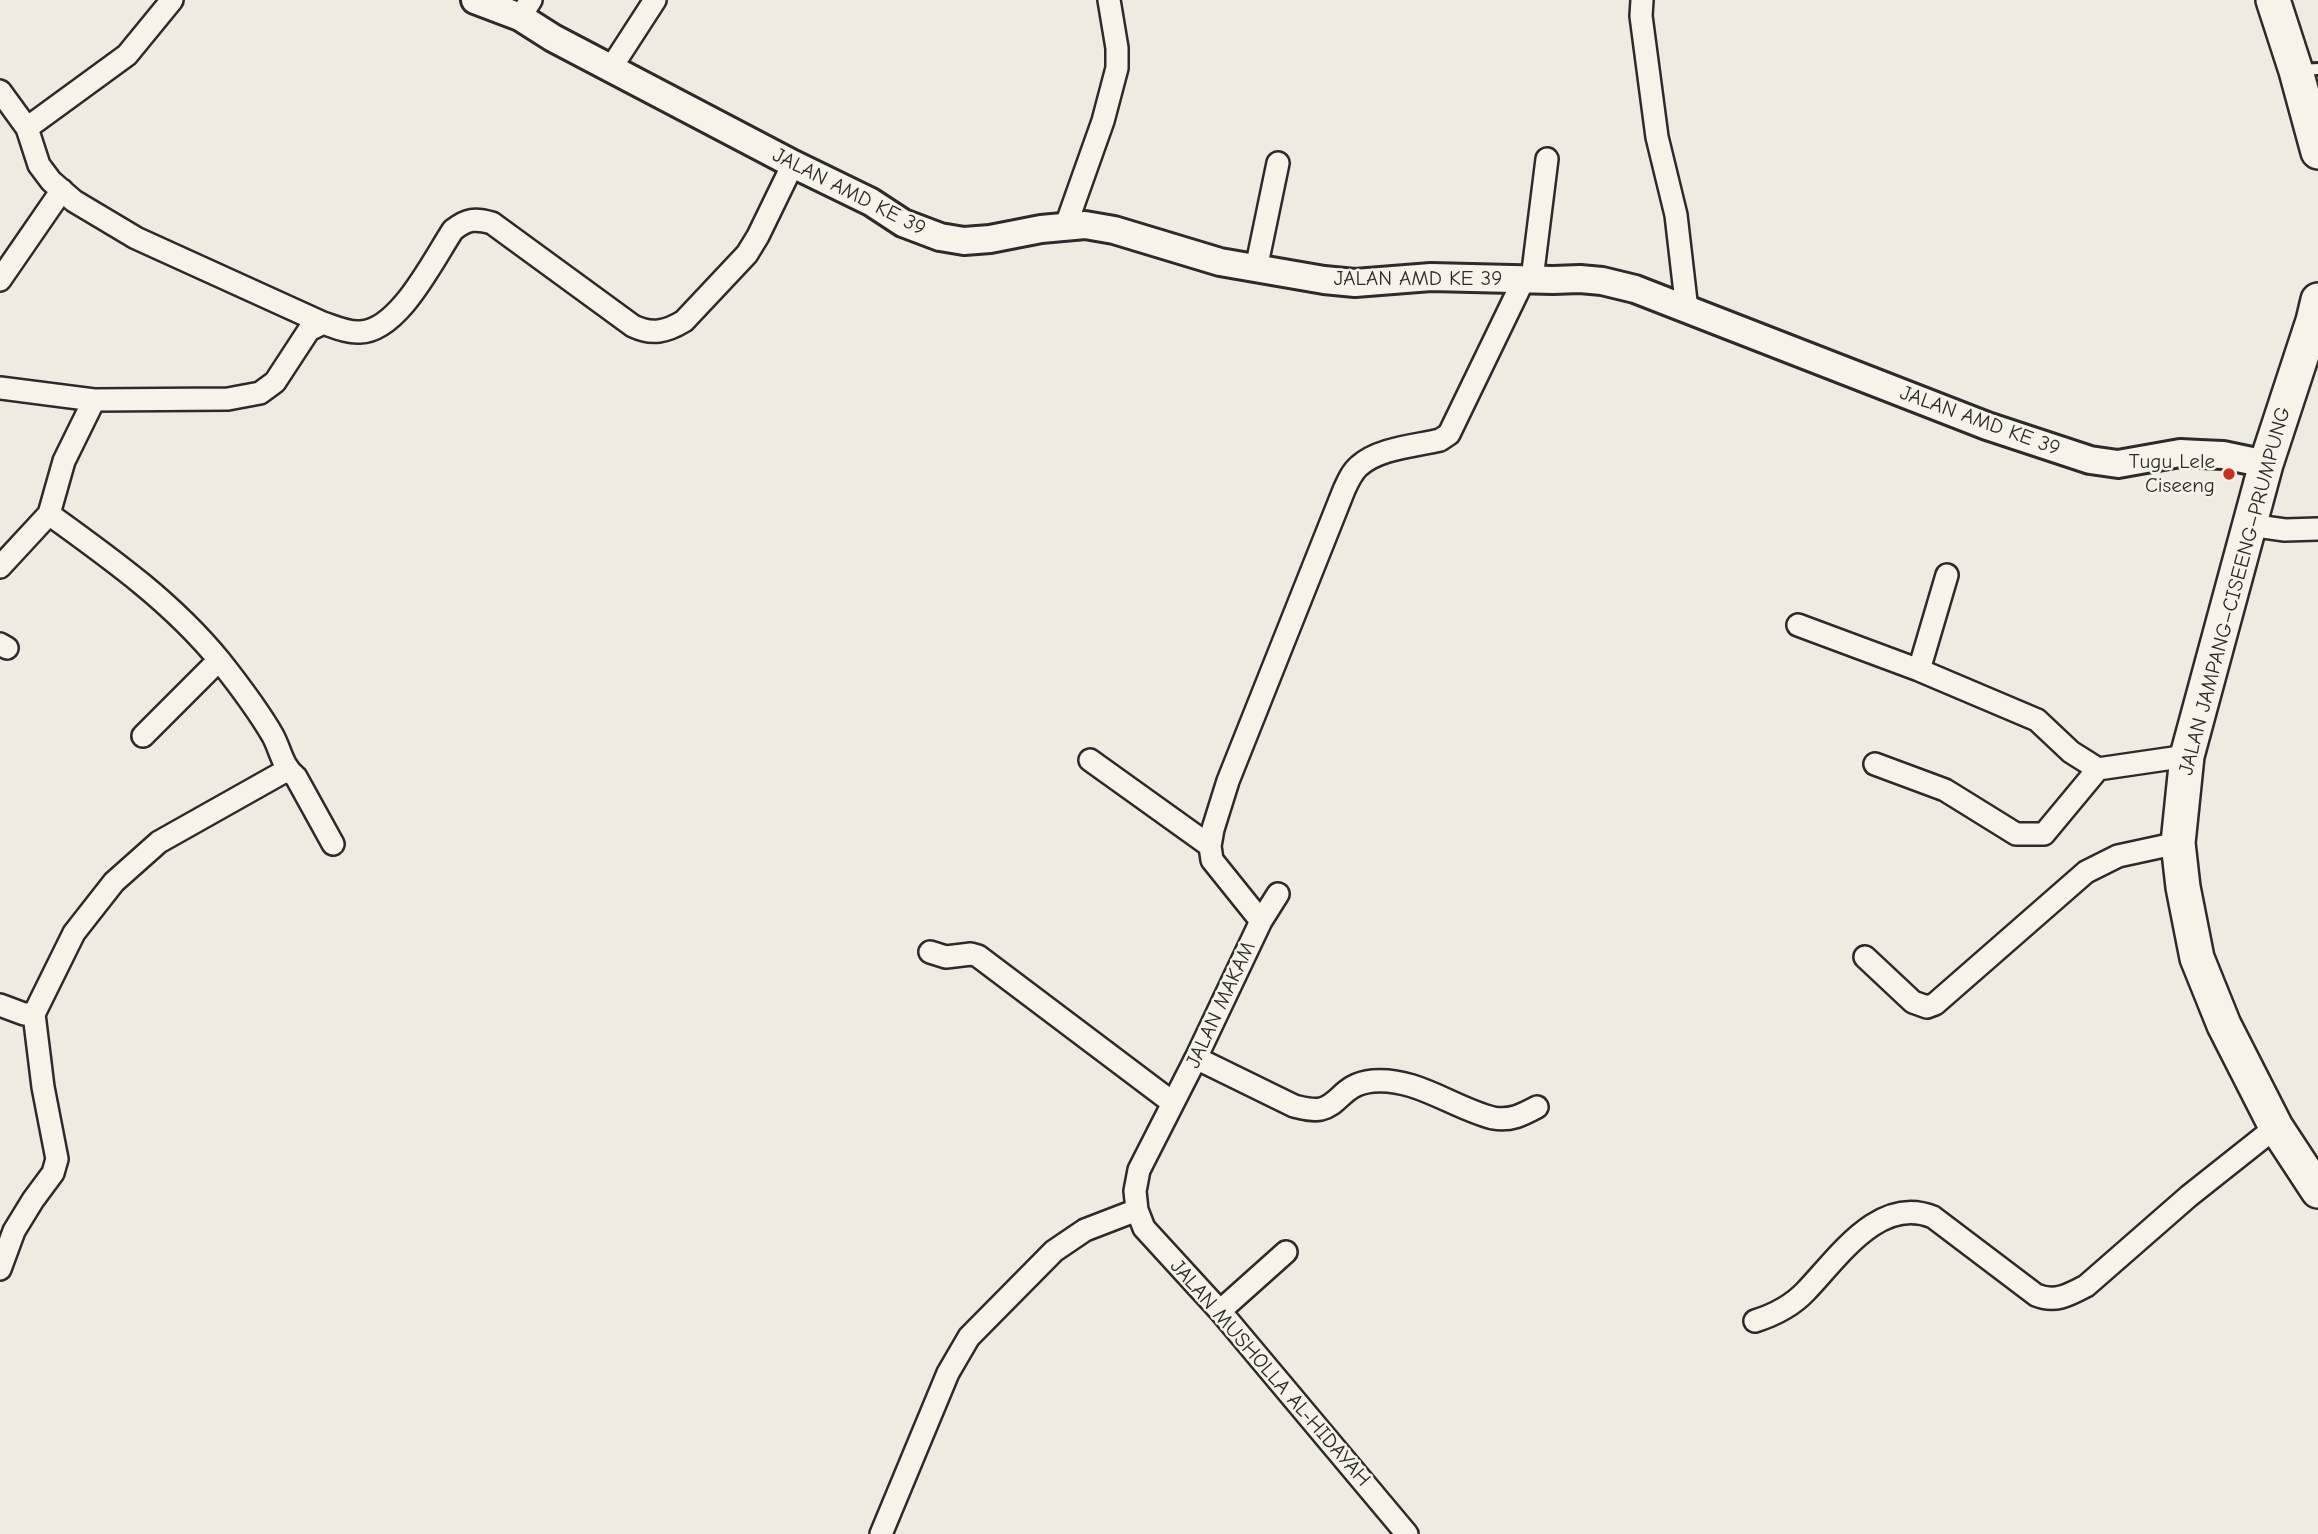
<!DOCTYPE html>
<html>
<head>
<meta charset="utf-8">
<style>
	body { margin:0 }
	canvas { display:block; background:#efebe0 }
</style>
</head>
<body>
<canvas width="2318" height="1534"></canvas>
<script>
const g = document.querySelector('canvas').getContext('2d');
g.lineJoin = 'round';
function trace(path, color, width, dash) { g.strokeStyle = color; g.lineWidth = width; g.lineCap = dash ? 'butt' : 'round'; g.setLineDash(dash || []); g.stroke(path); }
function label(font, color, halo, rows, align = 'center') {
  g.font = font + ' "Comic Neue",sans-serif'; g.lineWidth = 5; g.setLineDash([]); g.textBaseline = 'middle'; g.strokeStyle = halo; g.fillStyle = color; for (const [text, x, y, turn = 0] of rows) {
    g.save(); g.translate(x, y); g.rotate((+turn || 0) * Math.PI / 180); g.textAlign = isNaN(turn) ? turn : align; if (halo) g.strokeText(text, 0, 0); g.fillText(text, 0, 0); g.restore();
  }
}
const service = new Path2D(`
	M2299,70L2318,69`);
const minor = new Path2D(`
	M1642,0L1641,16L1657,137L1676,215L1687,310
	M520,17L531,0
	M611,68L655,0
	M0,91L27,128L39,165L51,181L74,201L136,238L323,323C335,327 348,333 360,332C399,331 433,260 453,230C467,219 475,218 492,223L633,326C652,335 666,332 684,321L747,254L758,236L793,164
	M27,128L127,55L172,0
	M1065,228L1103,121L1117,68V48L1109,0
	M1256,269L1278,163
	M1532,279L1547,159
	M0,280L62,190
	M0,388L94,400L228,399L260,393L275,382L309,330L323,323
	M49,514C110,558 172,602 220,661C239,685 258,710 273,736C281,751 282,766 296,777L333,844
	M2249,525L2285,530L2318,529
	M0,567L49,514L64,461L94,400
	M1798,625L1919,670L2037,720L2071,752L2098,769L2187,756
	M0,644L7,648
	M1919,670L1947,575
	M143,736L219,660
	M1090,760L1210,846
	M1875,764L1945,790L2016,834H2044L2098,769
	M1261,921L1278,894
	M930,952L946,957L971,954L978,956L1173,1103
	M1865,957L1913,1002L1927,1007L1935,1004L2086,872L2118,856L2178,843
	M0,1005L24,1014H34L74,933L114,882L159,842L287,770
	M1196,1058L1294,1106C1303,1108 1312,1111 1321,1109C1341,1104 1342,1084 1373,1081C1416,1077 1453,1108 1493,1118C1511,1121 1522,1115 1537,1107
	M0,1269L14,1231L33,1200L53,1173L57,1159L43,1087L34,1014
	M1220,1311L1286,1252
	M1755,1321C1774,1315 1792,1306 1806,1291C1838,1258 1879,1195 1933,1217L2036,1295C2055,1303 2069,1295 2086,1286L2189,1196L2276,1127
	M881,1534L948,1373L969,1337L1054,1251L1085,1230L1137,1210
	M1407,1534L1220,1311L1144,1228L1137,1210L1135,1191L1139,1170L1196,1058L1261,921L1212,860L1210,846L1213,829L1228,781L1344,490C1348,481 1352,472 1359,466C1379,448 1415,446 1440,440L1449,434L1524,279`);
const tertiary = new Path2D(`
	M475,0L520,17L553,38L793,164L871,202L903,223L940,237L964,241L990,239L1041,229L1085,225L1114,230L1220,262L1324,280L1355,283L1431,277L1553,280L1580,279L1602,281L1635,289L1987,426L2090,460L2118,464L2180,453L2200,454L2223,455L2266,464`);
const primary = new Path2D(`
	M2273,0L2296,71L2318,152
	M2318,300L2313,321L2266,464L2187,756L2178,843L2183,887L2197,958L2224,1025L2276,1127L2318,1191`);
const markers = [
	[2229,474,7,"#c8321e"]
];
const streetNames = [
	["JALAN AMD KE 39",849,192,27],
	["JALAN AMD KE 39",1418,279],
	["JALAN AMD KE 39",1980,421,20],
	["JALAN JAMPANG–CISEENG–PRUMPUNG",2235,591,-75],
	["JALAN MAKAM",1221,1005,-65],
	["JALAN MUSHOLLA AL-HIDAYAH",1270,1373,49]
];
const poiNames = [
	["Tugu Lele",2215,462],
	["Ciseeng",2215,486]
];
trace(service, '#2b2b2b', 16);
trace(minor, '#2b2b2b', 26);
trace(tertiary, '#2b2b2b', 32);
trace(primary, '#2b2b2b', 38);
trace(service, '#f7f3e8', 10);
trace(minor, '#f7f3e8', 21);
trace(tertiary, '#f7f3e8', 26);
trace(primary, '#f7f3e8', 33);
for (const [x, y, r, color] of markers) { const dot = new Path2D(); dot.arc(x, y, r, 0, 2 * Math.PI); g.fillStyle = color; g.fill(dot); trace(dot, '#f7f3e8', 2.5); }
label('21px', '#2b2b2b', '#f7f3e8', streetNames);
label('21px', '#2b2b2b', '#f7f3e8', poiNames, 'right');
</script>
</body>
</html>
